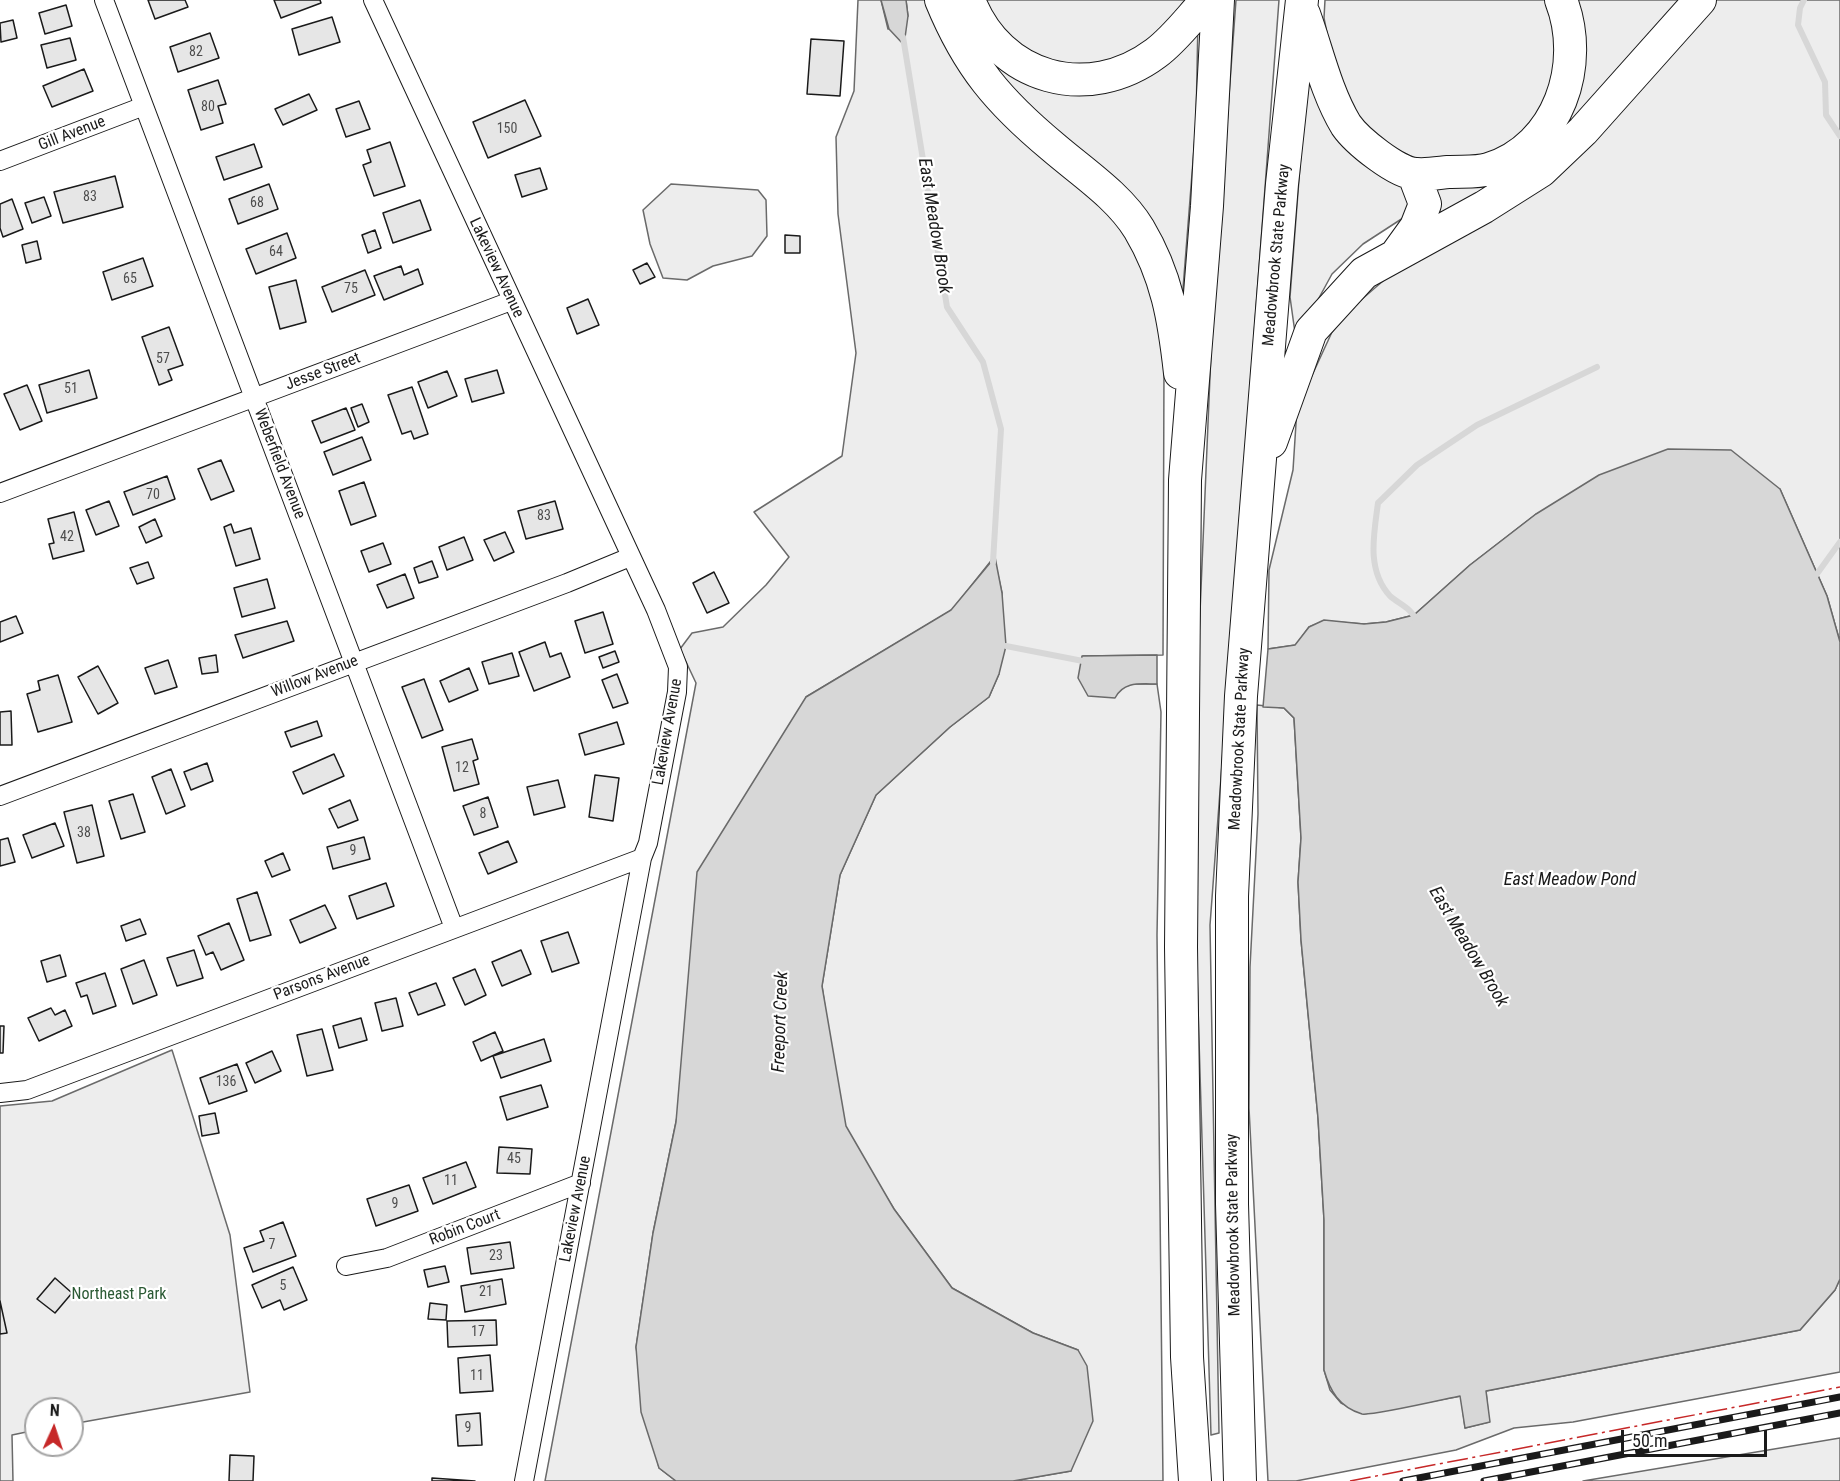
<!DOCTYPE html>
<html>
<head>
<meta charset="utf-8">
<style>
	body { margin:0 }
	#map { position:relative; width:1840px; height:1481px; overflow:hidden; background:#fff; font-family:"Roboto Condensed",sans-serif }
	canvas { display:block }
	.north { position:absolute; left:24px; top:1397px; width:60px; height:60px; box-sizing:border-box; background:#fff; border:2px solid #a3a3a3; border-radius:50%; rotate:3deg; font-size:16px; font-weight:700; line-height:24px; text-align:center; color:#1a1a1a }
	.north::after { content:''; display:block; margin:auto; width:21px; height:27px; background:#c62828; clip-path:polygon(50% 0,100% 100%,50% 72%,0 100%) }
	.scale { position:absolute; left:1621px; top:1430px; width:146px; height:27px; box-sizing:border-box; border:3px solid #1a1a1a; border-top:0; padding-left:8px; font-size:18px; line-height:21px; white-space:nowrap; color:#1a1a1a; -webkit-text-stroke:4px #fff; paint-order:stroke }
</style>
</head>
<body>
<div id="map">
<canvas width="1840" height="1481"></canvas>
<div class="north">N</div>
<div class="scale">50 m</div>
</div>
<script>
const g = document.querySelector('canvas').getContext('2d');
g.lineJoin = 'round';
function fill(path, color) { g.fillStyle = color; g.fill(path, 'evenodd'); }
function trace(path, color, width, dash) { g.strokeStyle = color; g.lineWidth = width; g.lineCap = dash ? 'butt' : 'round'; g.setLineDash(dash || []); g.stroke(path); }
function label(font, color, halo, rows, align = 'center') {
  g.font = font + ' "Roboto Condensed",sans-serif'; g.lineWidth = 4.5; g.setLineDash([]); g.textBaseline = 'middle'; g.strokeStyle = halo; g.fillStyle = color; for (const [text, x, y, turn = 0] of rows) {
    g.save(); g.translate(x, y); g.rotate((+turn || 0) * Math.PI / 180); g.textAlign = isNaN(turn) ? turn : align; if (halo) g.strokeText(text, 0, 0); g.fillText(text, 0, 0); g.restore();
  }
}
const built = new Path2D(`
	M858,0H881L888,29L908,16L906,0H933L1118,215L1152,281L1164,364L1163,655L1083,656L1119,689L1132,684H1157L1161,712L1157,935L1163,1481H1013L1071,1471L1078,1350L1033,1333L952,1288L894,1209L842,1126L822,986L840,875L876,795L950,727L989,697L999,674L1002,593L994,557L952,610L806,697L677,1117L653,1233L636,1347L659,1468L676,1481H545L696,683L680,649L692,633L723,627L766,585L789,557L754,512L842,456L856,353L838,214L836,137L854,91Z
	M959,0L1068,89L1198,19L1196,123L1181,314L1159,237L982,66Z
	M982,0H1186L1158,37L1109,67L1055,68L1015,48Z
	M1236,0H1279L1210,925L1219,1433L1211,1435L1196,941L1199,636L1212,329Z
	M1325,0H1549L1561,38L1550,103L1510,146L1461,167L1413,162L1364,133L1338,88L1324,18Z
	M1570,0H1688L1549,150L1430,223L1427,182L1562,121Z
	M1713,0H1840V642L1827,596L1780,489L1536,514L1470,565L1414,615L1386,622L1364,624L1324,621L1309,627L1296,645L1268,649L1269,570L1293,470L1297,408L1332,332L1354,306L1405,262L1466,231Z
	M1309,48L1320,88L1414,189L1403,218L1363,244L1332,274L1296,340L1290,297Z
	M671,184L758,190L766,200L767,236L752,256L713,266L687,280L663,278L650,244L643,210Z
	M1257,705L1284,708L1294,718L1301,838L1298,882L1301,940L1318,1118L1324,1220V1370L1330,1390L1341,1403L1364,1414L1461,1396L1465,1428L1489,1422L1486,1391L1800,1330L1835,1290L1840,1279V1372L1573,1422L1514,1428L1456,1450L1296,1481H1268L1249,1108L1250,967L1258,814Z
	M172,1050L230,1235L250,1392L72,1424V1409H36V1430L12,1435L13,1481H0V1106L52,1101Z
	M1840,1438V1481H1583Z`);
const water = new Path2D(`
	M881,0H906L908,16L904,45L889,29Z
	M1668,449L1731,450L1780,489L1827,596L1840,642V1279L1835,1290L1800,1330L1486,1391L1490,1422L1465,1428L1460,1396C1445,1399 1372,1416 1362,1414C1339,1407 1330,1391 1324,1370V1220L1318,1118L1301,940L1298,882L1301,838L1294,718L1284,708L1263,707L1268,649L1295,645L1309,627L1324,620L1364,624L1386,622L1414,615L1470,565L1536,514L1599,475Z
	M995,557L1002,593L1006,646L999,674L989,697L950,727L876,795L840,875L822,986L846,1126L894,1209L952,1288L1033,1333L1078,1350L1087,1366L1093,1421L1071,1471L1013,1481H676L659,1468L641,1412L636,1347L653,1233L676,1122L697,872L806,697L951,610Z
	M1157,655V684C1140,684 1124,681 1115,698L1088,696L1078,678L1082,656Z`);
const stream = new Path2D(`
	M1804,0L1800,8L1798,25L1825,82L1826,115L1840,136
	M903,37L947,307L983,362L1001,429L993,562
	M1814,578L1840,542
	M1416,621C1413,609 1399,604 1390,596C1366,570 1374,534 1378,503L1417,465L1477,425L1597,367
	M1006,646L1088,662`);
const building = new Path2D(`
	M148,0H185L188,7L155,19Z
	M274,0H320L321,3L281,18Z
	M66,5L72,26L45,34L39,13Z
	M332,17L340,42L299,55L292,29Z
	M13,20L17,38L1,42L0,23Z
	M210,33L219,58L178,72L170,47Z
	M70,38L76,60L47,68L41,45Z
	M811,39L844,41L840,96L807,94Z
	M84,69L93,91L52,107L43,86Z
	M218,80L226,104L218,106L223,123L201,130L188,90Z
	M309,94L317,110L283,125L275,109Z
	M525,100L541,136L488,158L473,122Z
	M359,101L370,129L346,137L336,109Z
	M390,142L405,186L374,196L363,165L371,162L367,150Z
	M254,144L262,167L224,180L216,157Z
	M540,168L547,189L522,197L515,175Z
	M115,176L123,207L63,223L54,192Z
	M269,184L278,209L238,224L229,199Z
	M44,197L51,216L32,223L25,203Z
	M12,199L23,229L3,237L0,228V204Z
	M420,200L431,230L393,243L383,213Z
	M375,230L381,248L368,253L362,235Z
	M287,233L296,258L256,274L246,249Z
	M785,235L800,236V253H785Z
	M37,241L41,259L26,263L22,245Z
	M143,258L153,286L112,300L103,272Z
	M647,263L655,277L640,284L633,270Z
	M401,266L404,275L418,269L423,284L384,300L374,276Z
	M365,270L375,295L332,312L322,287Z
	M296,280L306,322L280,329L269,287Z
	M588,299L599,325L577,334L567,308Z
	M169,327L183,365L168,370L172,380L159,385L142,337Z
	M89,370L97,398L47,413L39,385Z
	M497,370L504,393L472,402L465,379Z
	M447,371L457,396L428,408L418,382Z
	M27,385L42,421L20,430L4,394Z
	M412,387L428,434L414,439L411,431L402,434L388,395Z
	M362,404L369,422L358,427L351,408Z
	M346,408L355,430L321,443L312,421Z
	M362,437L371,460L333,475L324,452Z
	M221,460L234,491L211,500L198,469Z
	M167,476L175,499L133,515L124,492Z
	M364,482L376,516L351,525L339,491Z
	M109,501L119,526L96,535L86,510Z
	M555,501L563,529L526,539L518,511Z
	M74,512L84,551L53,559L49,544L54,543L48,519Z
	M155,519L162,536L146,543L139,527Z
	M231,524L234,533L251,528L260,559L236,566L224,527Z
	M505,532L514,552L494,561L484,540Z
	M464,537L473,560L447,570L439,547Z
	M383,543L391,564L369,572L361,551Z
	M432,561L438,577L419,583L414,568Z
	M148,562L154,578L137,584L130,568Z
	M714,572L729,603L707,613L693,583Z
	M405,574L414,598L387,608L377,585Z
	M267,579L275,608L242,617L234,588Z
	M603,612L613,644L585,653L575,621Z
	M16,616L23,633L0,642V622Z
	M287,621L294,641L243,658L235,635Z
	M545,642L550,657L561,653L570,677L534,691L519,652Z
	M615,651L619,662L603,668L599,657Z
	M512,653L519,676L489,684L482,662Z
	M216,655L218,672L202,674L199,658Z
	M168,660L177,687L155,694L145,668Z
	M98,666L118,703L98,714L78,677Z
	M469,668L478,690L449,702L440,681Z
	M617,674L628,703L613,708L602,680Z
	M58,675L72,722L38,732L27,694L40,690L38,681Z
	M424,679L443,730L422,738L402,687Z
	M11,711L12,745H0V712Z
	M317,721L322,736L291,747L285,732Z
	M617,722L624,744L585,755L579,734Z
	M472,739L478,759L473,761L479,784L454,791L442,747Z
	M334,754L344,776L303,794L293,772Z
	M207,763L213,781L191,790L184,772Z
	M171,769L185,806L166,814L152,777Z
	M595,775L619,778L613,821L589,817Z
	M558,780L565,807L534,815L527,787Z
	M133,794L145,832L121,839L109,801Z
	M488,797L498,827L474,835L463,806Z
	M350,800L358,820L338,828L329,809Z
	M92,805L104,856L77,863L64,812Z
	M55,823L64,846L32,858L23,835Z
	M364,837L370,859L333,869L327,847Z
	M8,838L15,862L0,866V840Z
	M508,841L517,862L488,874L479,853Z
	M283,853L290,870L272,877L265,861Z
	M386,883L394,906L357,919L349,896Z
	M257,892L271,935L250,941L237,899Z
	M325,905L336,928L300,943L290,920Z
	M140,919L146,934L126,941L121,926Z
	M229,923L244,960L221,970L213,952L206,955L198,936Z
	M568,932L579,963L552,972L541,941Z
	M194,950L203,978L177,986L167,958Z
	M521,950L531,974L502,986L492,962Z
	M60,955L66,976L47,982L41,961Z
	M144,960L157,995L133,1004L121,969Z
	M475,969L486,995L465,1005L453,978Z
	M105,973L116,1006L93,1014L87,995L81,997L76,983Z
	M436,983L445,1005L418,1015L409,993Z
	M396,998L403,1026L382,1031L375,1003Z
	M51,1008L55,1015L65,1010L72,1026L39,1041L28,1018Z
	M361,1018L367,1040L339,1048L333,1026Z
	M0,1026H4L3,1053H0Z
	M322,1029L333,1070L307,1076L297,1035Z
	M495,1032L503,1051L481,1061L473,1042Z
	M544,1039L551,1061L501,1078L493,1056Z
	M272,1051L281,1071L255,1083L246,1063Z
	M237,1064L247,1091L209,1104L200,1078Z
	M541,1085L548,1107L507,1120L500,1097Z
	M215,1113L219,1133L202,1136L199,1116Z
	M499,1147L532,1149L530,1174L497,1173Z
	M466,1162L476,1187L433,1204L423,1178Z
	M409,1185L418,1211L376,1226L367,1199Z
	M283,1222L296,1256L253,1272L244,1248L264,1241L260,1231Z
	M510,1242L514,1268L471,1274L467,1248Z
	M445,1266L449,1282L428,1287L424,1270Z
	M293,1267L307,1300L284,1310L280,1300L262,1308L252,1285Z
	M55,1278L72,1293L55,1313L37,1299Z
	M502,1279L506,1304L465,1312L461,1286Z
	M0,1301L7,1333L0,1334Z
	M430,1303L447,1305L446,1320L428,1319Z
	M496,1320L497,1345L448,1347L447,1321Z
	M490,1355L493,1391L460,1393L458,1358Z
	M480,1413L482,1445L458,1446L456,1415Z
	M230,1455L254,1456L253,1481H229Z
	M432,1478L475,1481H432Z`);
const street = new Path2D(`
	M104,0L454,928
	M373,0L656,610L678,667L677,692L648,843L642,858L524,1481
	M0,161L144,106
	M0,493L511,301
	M0,796L567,583L630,557
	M0,1093L27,1090L642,858
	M346,1266L387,1258L581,1183`);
const highway = new Path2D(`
	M941,0C968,66 999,102 1053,147C1082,172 1119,196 1139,229C1167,276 1174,319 1180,373
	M969,0C999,79 1088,104 1156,53C1175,39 1191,17 1207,0
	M1304,14C1317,50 1326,92 1346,125C1357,141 1397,173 1416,174C1426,175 1438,173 1448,172C1461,171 1477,173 1489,169C1559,147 1586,64 1561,0
	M1398,252L1416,227L1425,204L1414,175
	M1271,442L1311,331L1364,273L1484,207L1541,171L1583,131L1700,0
	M1195,1481L1187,1357L1181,947L1185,480L1207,206L1218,0
	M1240,1481L1232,1204V896L1241,696L1282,184L1302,0`);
const rail = new Path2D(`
	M1403,1481L1840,1397
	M1484,1481L1840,1413`);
const power = new Path2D(`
	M1350,1481L1840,1387`);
const numberNames = [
	["82",196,52],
	["80",208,107],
	["150",507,129],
	["83",90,197],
	["68",257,203],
	["64",276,252],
	["65",130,279],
	["75",351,289],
	["57",163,359],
	["51",71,389],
	["70",153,495],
	["83",544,516],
	["42",67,537],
	["12",462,768],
	["8",483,814],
	["38",84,833],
	["9",353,851],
	["136",226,1082],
	["45",514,1159],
	["11",451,1181],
	["9",395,1204],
	["7",272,1245],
	["23",496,1256],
	["5",283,1286],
	["21",486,1292],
	["17",478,1332],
	["11",477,1376],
	["9",468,1428]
];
const streetNames = [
	["Gill Avenue",72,134,-21],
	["Meadowbrook State Parkway",1277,255,-85],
	["Lakeview Avenue",496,268,65],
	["Jesse Street",323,372,-21],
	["Weberfield Avenue",279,464,69],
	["Willow Avenue",315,677,-21],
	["Lakeview Avenue",668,732,-80],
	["Meadowbrook State Parkway",1240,739,-87],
	["Parsons Avenue",322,978,-21],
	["Lakeview Avenue",576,1209,-79],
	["Meadowbrook State Parkway",1234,1225,-91],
	["Robin Court",465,1228,-21]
];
const parkNames = [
	["Northeast Park",119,1295]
];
const waterNames = [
	["East Meadow Brook",934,226,81],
	["East Meadow Pond",1570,880],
	["East Meadow Brook",1468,947,59],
	["Freeport Creek",781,1022,-88]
];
fill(built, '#ededed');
trace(built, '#6a6a6a', 1.5);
fill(water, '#d7d7d7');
trace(water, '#6a6a6a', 1.5);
trace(stream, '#d7d7d7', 6);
fill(building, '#e6e6e6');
trace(building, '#1a1a1a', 1.5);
trace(street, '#1a1a1a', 20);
trace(highway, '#1a1a1a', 34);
trace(street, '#fff', 18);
trace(highway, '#fff', 32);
trace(rail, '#1a1a1a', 7);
trace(rail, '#fff', 4.5, [14]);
trace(power, '#c62828', 1.5, [21, 4.5, 3, 4.5]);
label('14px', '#4d4d4d', null, numberNames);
label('16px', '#1a1a1a', '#fff', streetNames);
label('16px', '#2b5a34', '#fff', parkNames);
label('italic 18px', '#1a1a1a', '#fff', waterNames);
</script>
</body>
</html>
